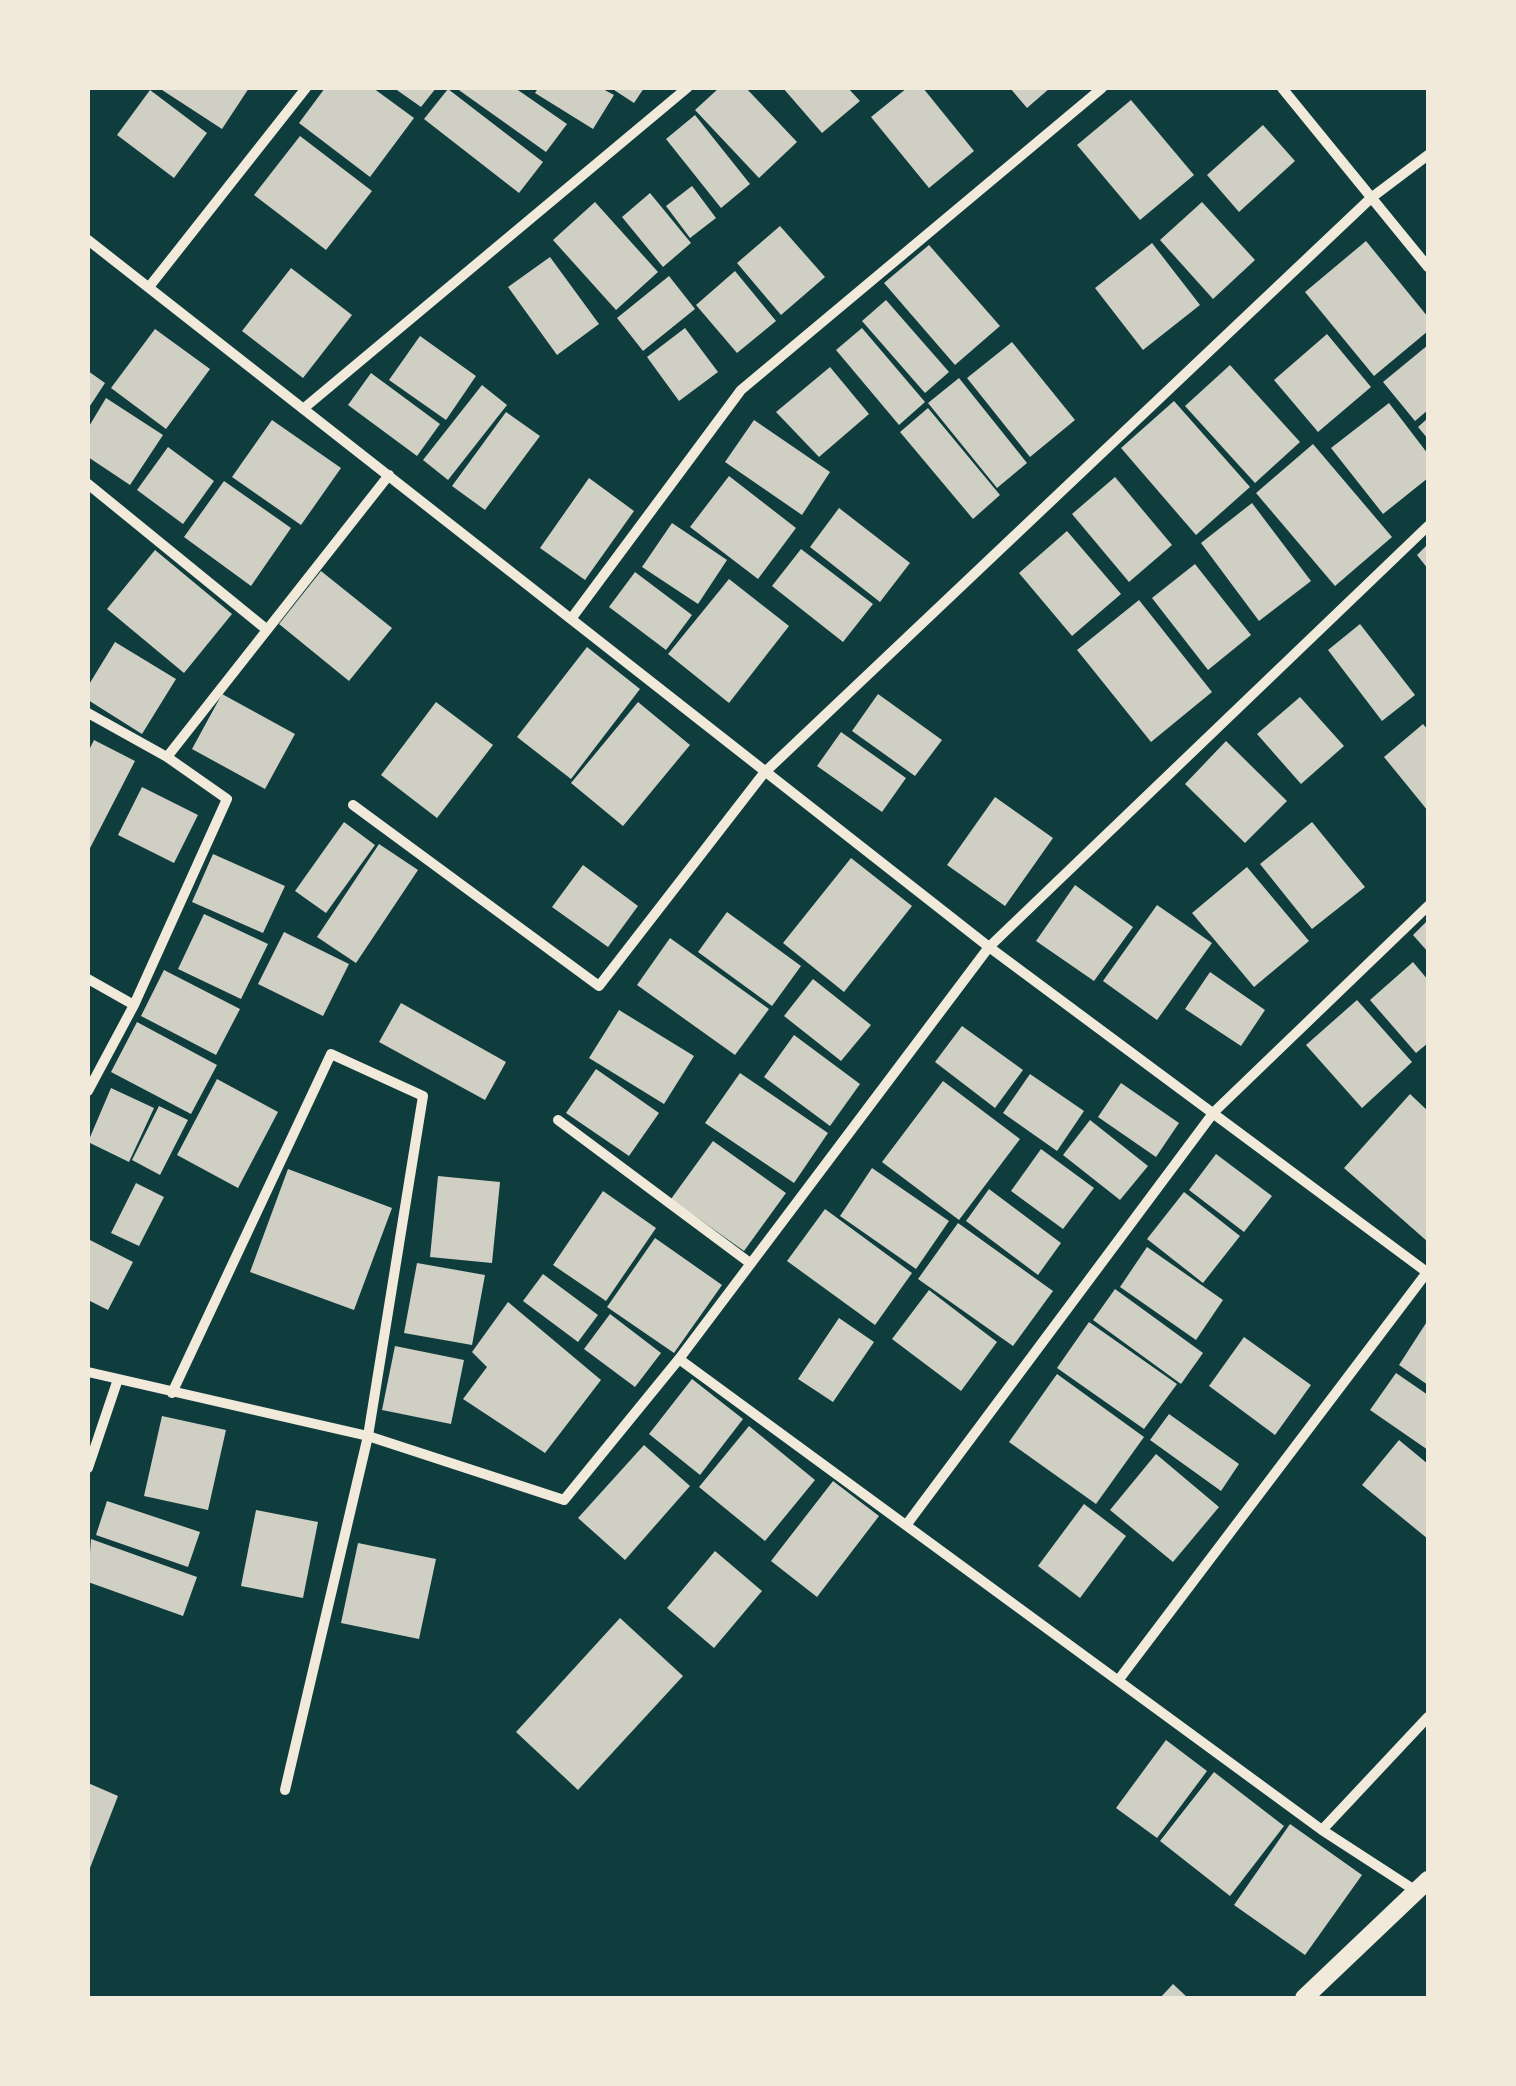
<!DOCTYPE html>
<html>
<head>
<meta charset="utf-8">
<style>
	body { margin:0 }
	#map { position:relative; width:1516px; height:2086px; overflow:hidden; background:#0f3d3e; font-family:"Space Grotesk",sans-serif }
	canvas { display:block }
	.frame { position:absolute; inset:0; border:90px solid #f1e9da; pointer-events:none }
</style>
</head>
<body>
<div id="map">
<canvas width="1516" height="2086"></canvas>
<div class="frame"></div>
</div>
<script>
const g = document.querySelector('canvas').getContext('2d');
g.lineJoin = 'round';
function fill(path, color) { g.fillStyle = color; g.fill(path, 'evenodd'); }
function trace(path, color, width, dash) { g.strokeStyle = color; g.lineWidth = width; g.lineCap = dash ? 'butt' : 'round'; g.setLineDash(dash || []); g.stroke(path); }
const building = new Path2D(`
	M159,88H249L222,129Z
	M325,88H373L414,118L370,177L299,123Z
	M394,88H436L421,107Z
	M456,88H515L567,124L546,152Z
	M538,88H601L614,95L593,129L535,93Z
	M611,88H644L634,103Z
	M719,88H746L797,142L759,178L695,110Z
	M783,88H848L860,101L822,133Z
	M907,88H923L974,151L929,188L871,117Z
	M1010,88H1050L1027,108Z
	M448,89L543,162L519,193L424,119Z
	M150,90L207,133L174,178L117,135Z
	M1131,100L1194,175L1140,220L1077,145Z
	M695,115L750,184L721,208L666,139Z
	M1263,125L1295,161L1239,212L1207,175Z
	M300,136L372,191L326,250L254,195Z
	M692,186L716,218L690,238L666,206Z
	M650,193L691,243L663,267L622,217Z
	M595,202L658,272L616,310L553,240Z
	M1202,202L1255,260L1213,299L1160,240Z
	M780,226L825,277L781,315L737,263Z
	M1366,241L1428,317V331L1374,376L1305,292Z
	M1152,243L1200,305L1143,350L1095,288Z
	M929,245L1000,326L955,365L884,283Z
	M550,257L599,324L557,355L508,287Z
	M291,268L352,315L303,378L242,331Z
	M735,271L776,321L737,353L696,305Z
	M669,276L695,309L643,351L617,318Z
	M886,300L949,372L925,393L862,321Z
	M685,328L718,372L679,401L647,357Z
	M862,328L925,402L899,425L836,350Z
	M155,329L210,369L166,429L111,388Z
	M1327,334L1371,387L1318,432L1274,380Z
	M420,336L476,376L446,420L389,380Z
	M1012,342L1075,420L1030,457L967,378Z
	M1428,345V410L1415,421L1383,382Z
	M1230,365L1300,442L1255,483L1185,406Z
	M830,367L869,414L819,457L776,412Z
	M88,371L105,383L88,409Z
	M371,373L440,424L417,456L348,405Z
	M959,378L1027,463L997,488L928,403Z
	M482,385L507,405L448,480L423,460Z
	M106,398L163,435L130,485L88,457V428Z
	M1174,401L1250,487L1196,535L1121,448Z
	M1389,403L1428,454V478L1383,514L1331,448Z
	M928,408L1000,495L973,519L900,432Z
	M506,412L540,436L485,510L452,486Z
	M1428,418V439L1418,427Z
	M272,420L341,468L301,525L232,477Z
	M754,420L830,472L802,515L725,462Z
	M1313,444L1392,537L1335,586L1256,493Z
	M168,447L214,481L183,524L137,490Z
	M729,476L796,528L758,579L690,527Z
	M1115,477L1172,545L1129,582L1072,514Z
	M589,478L634,511L585,580L540,548Z
	M224,481L291,528L251,586L184,537Z
	M1252,503L1311,581L1259,621L1201,543Z
	M839,508L910,563L880,602L810,547Z
	M672,523L727,560L698,604L642,567Z
	M1067,531L1121,594L1072,636L1019,573Z
	M1428,544V569L1417,555Z
	M801,549L873,604L843,642L772,586Z
	M155,550L232,614L184,673L107,609Z
	M1195,564L1251,635L1208,670L1152,598Z
	M321,571L392,628L349,681L279,624Z
	M635,572L692,615L666,650L609,607Z
	M729,579L789,626L729,703L668,654Z
	M1139,600L1212,692L1151,742L1077,650Z
	M1360,624L1415,695L1382,721L1328,650Z
	M115,642L176,679L142,734L88,700V686Z
	M587,647L640,689L571,779L517,737Z
	M222,694L295,734L265,789L192,749Z
	M878,694L942,740L915,776L852,731Z
	M1300,697L1344,746L1301,784L1257,734Z
	M436,702L493,745L437,818L381,775Z
	M638,702L690,745L623,826L571,783Z
	M1423,724L1428,730V811L1384,757Z
	M841,732L906,778L882,812L817,766Z
	M94,740L135,761L88,852V752Z
	M1226,741L1287,801L1245,843L1185,784Z
	M142,787L198,815L174,863L118,835Z
	M995,797L1053,838L1005,906L947,865Z
	M344,822L375,845L326,913L295,891Z
	M1312,822L1365,887L1312,929L1260,864Z
	M379,844L418,870L356,963L317,937Z
	M213,854L285,886L263,933L192,902Z
	M851,858L912,906L844,992L783,943Z
	M583,865L638,906L608,947L552,907Z
	M1247,867L1309,941L1254,987L1192,913Z
	M1075,885L1133,927L1094,981L1036,941Z
	M1157,905L1212,943L1157,1020L1103,981Z
	M727,912L801,966L772,1006L698,952Z
	M204,914L268,944L241,999L178,969Z
	M1428,920V952L1413,935Z
	M284,932L349,964L323,1016L258,984Z
	M670,938L769,1009L735,1055L637,985Z
	M1413,962L1428,980V1043L1416,1053L1370,1000Z
	M164,970L240,1009L216,1055L141,1016Z
	M1210,972L1265,1010L1241,1046L1185,1009Z
	M813,979L871,1025L841,1061L784,1016Z
	M1357,1000L1412,1062L1362,1108L1306,1045Z
	M401,1003L506,1062L485,1100L379,1042Z
	M619,1010L694,1056L664,1104L589,1058Z
	M137,1022L217,1065L191,1114L111,1072Z
	M962,1026L1023,1070L995,1108L935,1062Z
	M794,1035L860,1084L830,1126L764,1077Z
	M596,1069L659,1113L629,1156L566,1113Z
	M740,1073L828,1133L794,1183L705,1123Z
	M1030,1074L1084,1111L1057,1151L1003,1113Z
	M217,1079L278,1112L238,1188L177,1155Z
	M943,1081L1020,1139L959,1220L882,1162Z
	M1121,1083L1179,1123L1156,1157L1098,1117Z
	M111,1088L154,1108L129,1162L88,1142Z
	M1410,1094L1428,1111V1242L1344,1168Z
	M159,1106L188,1120L160,1175L132,1160Z
	M1090,1120L1148,1166L1120,1200L1063,1155Z
	M713,1141L786,1193L744,1251L671,1199Z
	M1041,1149L1094,1188L1063,1229L1011,1191Z
	M1216,1154L1272,1196L1244,1232L1189,1190Z
	M872,1168L949,1221L916,1269L840,1216Z
	M288,1169L392,1208L354,1310L250,1272Z
	M438,1176L500,1182L492,1263L430,1257Z
	M136,1183L164,1197L139,1246L111,1233Z
	M989,1189L1061,1243L1038,1275L966,1221Z
	M603,1191L656,1228L606,1301L553,1265Z
	M1184,1192L1240,1236L1203,1283L1147,1239Z
	M825,1209L912,1273L875,1325L787,1261Z
	M958,1223L1053,1291L1013,1346L918,1279Z
	M655,1238L722,1285L674,1353L607,1307Z
	M88,1239L133,1262L108,1310L88,1300Z
	M1147,1247L1223,1300L1196,1340L1120,1287Z
	M417,1263L485,1275L472,1345L404,1333Z
	M543,1274L598,1315L578,1342L523,1301Z
	M1115,1289L1203,1353L1181,1384L1093,1320Z
	M929,1290L997,1342L961,1391L892,1339Z
	M508,1302L601,1380L545,1453L463,1399L487,1367L472,1352Z
	M610,1314L661,1353L635,1387L584,1349Z
	M839,1318L874,1342L833,1402L798,1379Z
	M1428,1320V1385L1399,1365Z
	M1089,1322L1177,1384L1144,1429L1057,1368Z
	M1244,1337L1311,1385L1275,1435L1209,1386Z
	M395,1346L464,1360L451,1424L382,1410Z
	M1396,1373L1428,1395V1450L1370,1410Z
	M1057,1374L1144,1437L1096,1504L1009,1442Z
	M692,1379L743,1419L700,1475L649,1434Z
	M1169,1414L1239,1464L1221,1491L1150,1440Z
	M162,1416L226,1430L208,1510L144,1496Z
	M749,1426L815,1480L765,1541L699,1487Z
	M1399,1440L1428,1464V1539L1362,1485Z
	M644,1445L690,1486L625,1560L578,1518Z
	M1156,1454L1219,1507L1173,1562L1110,1510Z
	M833,1481L879,1516L817,1597L771,1561Z
	M107,1501L200,1532L188,1567L96,1535Z
	M1084,1504L1126,1536L1080,1598L1038,1566Z
	M256,1510L318,1522L303,1598L241,1586Z
	M91,1539L197,1577L183,1616L88,1582Z
	M358,1543L436,1559L419,1639L341,1623Z
	M715,1551L762,1591L714,1648L667,1608Z
	M620,1618L683,1676L578,1790L516,1732Z
	M1166,1740L1207,1771L1157,1838L1116,1808Z
	M1214,1772L1284,1826L1230,1896L1160,1841Z
	M88,1783L118,1796L88,1873Z
	M1290,1824L1362,1875L1305,1955L1234,1905Z
	M1173,1984L1188,1998H1160Z`);
const minor = new Path2D(`
	M1282,88L1428,267
	M88,240L989,947L1428,1273
	M149,287L306,88
	M303,409L687,88
	M88,484L266,629
	M571,619L741,390L1102,88
	M88,713L167,757L227,799L134,1005L88,1091
	M167,757L389,475
	M353,805L599,986L764,773L1371,198L1428,155
	M88,979L134,1005
	M558,1120L750,1263
	M679,1359L1322,1830L1416,1891
	M88,1372L368,1436L564,1500L679,1359L989,947L1428,526
	M172,1393L331,1054L423,1096L368,1436L285,1790
	M88,1468L118,1379
	M907,1524L1214,1112L1428,906
	M1120,1678L1428,1271
	M1322,1830L1428,1717`);
const tertiary = new Path2D(`
	M1304,1998L1428,1880`);
fill(building, '#cfcfc3');
trace(minor, '#f1e9da', 10);
trace(tertiary, '#f1e9da', 18);
</script>
</body>
</html>
